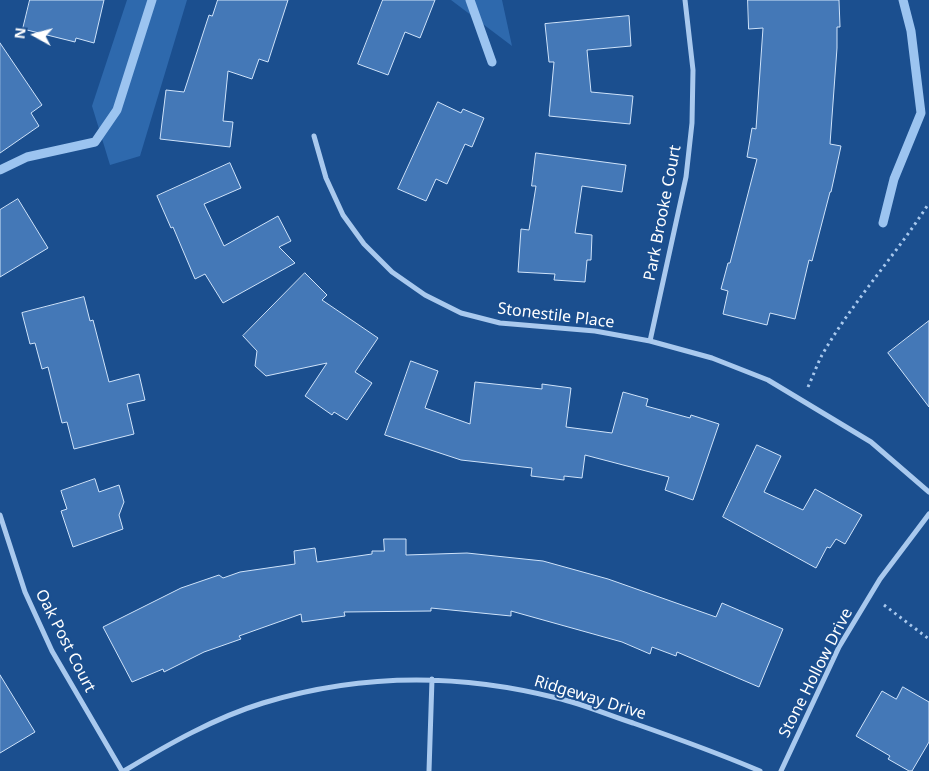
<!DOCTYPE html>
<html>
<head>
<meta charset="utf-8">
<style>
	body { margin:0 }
	#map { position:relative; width:929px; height:771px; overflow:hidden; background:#1b4f8f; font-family:"Noto Sans",sans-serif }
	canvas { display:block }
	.north { position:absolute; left:10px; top:10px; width:50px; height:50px; -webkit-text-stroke:4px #1b4f8f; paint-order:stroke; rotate:277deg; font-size:14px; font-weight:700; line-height:20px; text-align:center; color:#fff }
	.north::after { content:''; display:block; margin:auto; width:18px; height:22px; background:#fff; clip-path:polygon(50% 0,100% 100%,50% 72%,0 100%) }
</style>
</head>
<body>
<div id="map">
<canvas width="929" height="771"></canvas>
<div class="north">N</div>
</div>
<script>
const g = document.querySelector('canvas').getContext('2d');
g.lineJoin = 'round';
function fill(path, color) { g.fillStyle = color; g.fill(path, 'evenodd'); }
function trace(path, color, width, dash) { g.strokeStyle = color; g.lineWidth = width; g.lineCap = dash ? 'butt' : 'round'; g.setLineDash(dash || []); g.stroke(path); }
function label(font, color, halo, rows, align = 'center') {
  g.font = font + ' "Noto Sans",sans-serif'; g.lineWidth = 4; g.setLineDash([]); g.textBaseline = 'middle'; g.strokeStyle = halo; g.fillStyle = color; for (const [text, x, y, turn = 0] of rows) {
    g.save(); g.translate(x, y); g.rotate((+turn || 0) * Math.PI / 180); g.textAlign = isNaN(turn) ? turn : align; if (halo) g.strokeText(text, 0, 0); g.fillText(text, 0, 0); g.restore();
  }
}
const green = new Path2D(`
	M127,0H187L140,156L110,165L92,106Z
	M451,0H502L512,46Z`);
const stream = new Path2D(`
	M470,0L492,62
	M0,170L27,157L95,142L117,110L152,0
	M883,223L894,179L921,113L911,31L903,0`);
const building = new Path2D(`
	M30,0H104L94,43L76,38L75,42L23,29Z
	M218,0H288L268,62L259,59L252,79L228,71L223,121L233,122L230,147L160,139L166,90L184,92L209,15L212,16Z
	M383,0H435L420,38L405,32L388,75L358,64Z
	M748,0H839L840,27H837V48L830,144L841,146L831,192H830L812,261L809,260L795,319L770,313L767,325L723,314L728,291L721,289L728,263H730L757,159L747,157L752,128L756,129L763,28L749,29Z
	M629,16L631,46L587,50L591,92L633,96L630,124L549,116L554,62H549L545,24Z
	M0,43L42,105L31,113L39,126L0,153Z
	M438,102L461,113L463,109L484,118L472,147L465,144L447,184L436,179L426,201L398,189Z
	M536,153L626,165L622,192L582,186L575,233L592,235L591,260H587L585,282L554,280L555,274L518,272L521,229L529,230L536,186H532Z
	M230,163L241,188L204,204L224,246L278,216L291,241L279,247L295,263L223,303L205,274L195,279L173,227L171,228L157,196Z
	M18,199L48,248L0,277V210Z
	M305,273L327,295L322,300L378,338L355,372L372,383L347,420L334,412L332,415L305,396L327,363L266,376L255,366L257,351L243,336Z
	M84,297L90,321L93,320L109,382L139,374L145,400L127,404L134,434L74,449L67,422L62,423L48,367L42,369L35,343L30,344L22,313Z
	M929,321V407L888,353Z
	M411,361L438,371L425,408L470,424L475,382L542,389V384L571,388L566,427L612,433L623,392L648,399L646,406L690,418L691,415L719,424L693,500L665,490L669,477L585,455L582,478L564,476V480L531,476L532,468L461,460L385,435Z
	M757,445L781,456L764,492L803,510L815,489L862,515L845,544L836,539L830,548L827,547L816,568L723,517Z
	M95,479L99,492L119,485L124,502L119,515L123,529L73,547L61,511L67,509L61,491Z
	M384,539H406V555L467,553L543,561L608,579L716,617L722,603L783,629L759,687L677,652L676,656L652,647L650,654L622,642L511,611V616L431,608V611L344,612L345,616L302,622L301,614L239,636L241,639L204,652L164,672L163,669L132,682L103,627L181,588L219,575L223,578L240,572L295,564L294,551L315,548L317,562L372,554V551H384Z
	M0,675L35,732L0,753Z
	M903,687L929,702V742L912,771H909L888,759L890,756L856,736L882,691L896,699Z`);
const path = new Path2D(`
	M808,387C813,376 817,365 822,355C853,301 896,255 929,203
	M884,605L929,639`);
const street = new Path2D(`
	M314,136L326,178L343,215L364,244L392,272L425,295L461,313L500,323L595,331L650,341L712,358L768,380L871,442L929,492
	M650,341L686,177L692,123L693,70L685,0
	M0,515L25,592L52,651L122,771
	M124,771C167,745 214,718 263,703C361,673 458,673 557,698C583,704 608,715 633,723C676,738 718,753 760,771
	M429,771L432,679
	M781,771L839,647L880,579L929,514`);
const streetNames = [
	["Park Brooke Court",663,213,-79],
	["Stonestile Place",556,316,7],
	["Oak Post Court",65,641,63],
	["Stone Hollow Drive",816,673,-63],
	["Ridgeway Drive",590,698,17]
];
fill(green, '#2e69ad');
trace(stream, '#9cc4f0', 9);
fill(building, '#4478b7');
trace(building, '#cfe3fa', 1);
trace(path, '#a9c9ee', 3, [2.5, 4]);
trace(street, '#a9c9ee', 5);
label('16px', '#fff', '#1b4f8f', streetNames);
</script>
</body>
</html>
